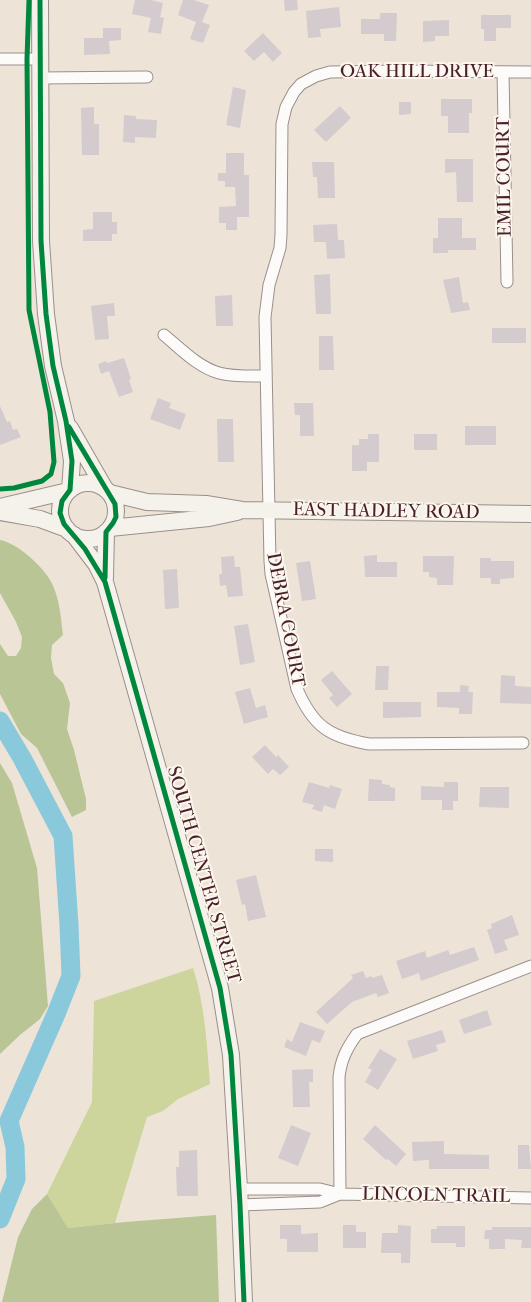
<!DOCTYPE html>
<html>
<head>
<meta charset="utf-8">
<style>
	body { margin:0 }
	canvas { display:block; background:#ede4d7 }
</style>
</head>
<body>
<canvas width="531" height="1302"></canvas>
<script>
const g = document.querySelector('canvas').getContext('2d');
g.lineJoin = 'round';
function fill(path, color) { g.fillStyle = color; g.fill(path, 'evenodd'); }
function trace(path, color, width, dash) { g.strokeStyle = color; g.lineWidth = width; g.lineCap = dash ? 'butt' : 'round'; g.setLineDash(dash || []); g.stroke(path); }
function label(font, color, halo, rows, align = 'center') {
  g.font = font + ' "IM FELL French Canon",serif'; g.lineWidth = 4; g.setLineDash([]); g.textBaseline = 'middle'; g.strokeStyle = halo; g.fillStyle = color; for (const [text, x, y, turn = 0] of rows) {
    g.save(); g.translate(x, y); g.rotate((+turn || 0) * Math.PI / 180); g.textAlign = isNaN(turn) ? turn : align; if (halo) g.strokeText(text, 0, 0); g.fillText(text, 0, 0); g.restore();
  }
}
const green = new Path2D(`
	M193,968C205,1005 207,1045 210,1084L178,1099L163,1111L147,1117L115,1223L68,1228L47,1194L92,1102L94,1001Z`);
const forest = new Path2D(`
	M0,540C18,543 48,570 54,588C60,603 61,619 63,635L52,645L51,658L54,674L63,683L70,703L67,729L74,750L86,799V810L72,817L37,748L21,734L0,694V644L8,656H16L21,648L22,637L16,622L0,593Z
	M0,763L12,783L37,868L48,1006L40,1019L20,1035L0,1054Z
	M47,1194L68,1228L125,1222L216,1215L219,1302H2L18,1237L32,1209Z`);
const river = new Path2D(`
	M0,721L22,758L63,836L69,925L71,976L56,1014L9,1121L15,1147L16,1179L0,1219`);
const building = new Path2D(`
	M135,0H151L163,3L160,17L164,18L161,34L148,32L151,18L132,14Z
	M183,0H194L209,5L202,22L210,25L203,43L190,39L196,22L178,15Z
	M284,0H297L298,10L285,11Z
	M339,7L341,27L320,29L321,37L308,38L306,11Z
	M380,13H397L396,41H384V34H361V19H380Z
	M481,15H511V28H496V41H484V29H481Z
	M449,20V36H435V41L423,42V21Z
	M103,28H121V40L109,41L110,54L84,55V38H103Z
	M263,33L282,53L273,62L264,52L254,61L244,51Z
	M233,87L246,90L240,128L226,125Z
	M441,99H472V113H469V133H448V116H441Z
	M399,102H411V114L399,115Z
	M340,106L351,118L326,142L314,130Z
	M94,107V124H99V155H82L81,108Z
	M124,115L136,116V119L157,120L156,138L135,137V143L123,142Z
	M226,153H244V175H249V217H237V230H226V223H219V207L236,206L235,187H225V181H218V173H226Z
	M445,159H473V202H457L456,172L445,173Z
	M312,162H334L335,198H318L317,177H313Z
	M93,212H112V222H117V234H112V241H83V230L93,229Z
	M438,218H462V238H476V250H448V253H433V238H438Z
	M337,224L338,240H344L345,258L327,259L326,242H314L313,225Z
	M330,274L331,314H316L314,275Z
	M459,277L463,303L468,302L470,310L451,313L443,280Z
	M232,295L233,326H216L215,296Z
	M114,303L115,316H107L109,339L95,340L91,306Z
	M492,328H526V343H492Z
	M319,336H333L334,370H319Z
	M124,358L131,379L129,380L133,392L119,397L109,371L101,374L98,364L106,361L107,363Z
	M158,398L171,403L169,408L186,414L180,430L150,419Z
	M294,403H313L314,436H300V415H295Z
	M0,406L7,422L10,421L13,430L17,429L21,437L0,445Z
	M217,419H233L234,462H218Z
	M465,426H496V445H465Z
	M368,434H379V462H367V471H352V445H359V439H368Z
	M414,434H437V450H414Z
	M377,555V562H397V577H365L364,556Z
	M234,556L235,567H240L243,596L228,597L226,585L220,586L219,574H222L221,557Z
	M423,556H454L453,585H437V578L429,577V572H423Z
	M480,558H491V561H514V578L500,579V584H491V578H480Z
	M310,561L316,599L302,601L296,563Z
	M177,569L179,608L165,609L163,570Z
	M248,624L255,662L240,665L234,626Z
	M376,666H389L388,690H375Z
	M332,671L352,694L337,707L329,698L333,695L321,680Z
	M501,675L515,676V686L531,687V704L500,703Z
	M460,685L469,686L468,692H473L472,714H459V708L437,707V692H460Z
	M250,688L256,708L265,705L268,717L244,724L235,692Z
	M383,702H421V717L383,718Z
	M265,745L276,757L278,755L289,767L280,775L273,769L268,774L252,757Z
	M369,779L382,780V784L390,785V787L395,788V801H368Z
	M309,782L329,788L330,785L342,789L335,809L324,805L322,812L312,809L314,805L302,802Z
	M444,782H458V801H453V810H442V800H421V786L444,787Z
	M480,787H509V808L479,807Z
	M315,849H333V862L315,861Z
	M256,875L266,917L248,921L245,904L242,905L236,880Z
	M512,915L519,935L504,940L508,950L495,954L487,930L492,928L491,924Z
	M474,947L479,960L421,981L419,973L402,979L396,961L425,951L427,958L448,950L450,955Z
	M363,971L366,978L372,976V978L382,975L389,993L378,997L376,993L352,1002L327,1024L316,1012L353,978L351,975Z
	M487,1010L492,1025L464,1034L459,1020Z
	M300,1022L325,1031L320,1043L312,1040L306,1056L284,1047L287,1039L292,1042Z
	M442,1030L446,1042L436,1045L438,1051L413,1059L407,1041Z
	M380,1049L397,1059L378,1090L365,1082L372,1070L368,1068Z
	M313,1069V1082H309L310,1107H293L292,1070Z
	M291,1125L311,1133L298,1166L278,1158Z
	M375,1125L406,1154L396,1166L388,1159L386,1160L363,1139Z
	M444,1141V1154L489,1155V1169H429V1160L413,1161L412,1142Z
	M518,1145H529L531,1169H518Z
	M197,1150L198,1196H177L176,1167H179V1151Z
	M280,1225H301V1234L318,1233V1252H287V1239H280Z
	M343,1225H356V1232H366V1248H343Z
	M398,1225L411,1226L410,1263H401V1253H381L382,1233H398Z
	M437,1226H465V1247H456V1243H431V1229H437Z
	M492,1227H531V1248H521L522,1240L505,1239V1249H489V1239H484L485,1230H492Z`);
const street = new Path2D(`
	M0,59H39
	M503,72L507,282
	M40,78L147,77
	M164,335C181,349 198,367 219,373C234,377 251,376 266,376
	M523,743L369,744C329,737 313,726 297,689L271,574L270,561L265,317L269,285L280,248L281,235L282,124L286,107L294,92L301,84L316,76L330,72L400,71L531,72
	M239,1189H320L340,1194L531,1198
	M340,1194L339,1077C341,1059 347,1048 357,1034L531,966
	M240,1205L320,1202L340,1194`);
const secondary = new Path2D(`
	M40,0L41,241L46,314L53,366L66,421L72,461L70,490
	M70,428L105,489
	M60 511a28 28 0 1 1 56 0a28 28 0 1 1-56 0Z
	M110,493L147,502L206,504L242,510L531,514
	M0,507L68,491
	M0,512L40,519L67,529
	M110,528L209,518L237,512
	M74,535L96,564L105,582L220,988L231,1055L240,1205L244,1302
	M105,578L106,532`);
const cycleway = new Path2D(`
	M40,0L41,241L46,314L53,366L66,421L72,461L70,490L62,501L60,513L64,524L85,549L105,582L220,988L231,1055L240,1205L244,1302
	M69,427L115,504L116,517L113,523L106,532L105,578
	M0,489L14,488L42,481L51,474L54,462L50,412L29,310L27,59L29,0`);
const streetNames = [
	["OAK HILL DRIVE",417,72],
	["EMIL COURT",505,177,-91],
	["EAST HADLEY ROAD",386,512,1],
	["DEBRA COURT",285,620,79],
	["SOUTH CENTER STREET",203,875,74],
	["LINCOLN TRAIL",436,1196,1]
];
fill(green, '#cdd49c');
fill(forest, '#b9c595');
trace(river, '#8ac9dc', 19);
fill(building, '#d3cbce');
trace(street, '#9a8f8b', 13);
trace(secondary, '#9a8f8b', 18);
trace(street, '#fcfbf9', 11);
trace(secondary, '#f5f1eb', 16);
trace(cycleway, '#00873e', 5);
label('19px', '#4a1f2b', '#fbf7ec', streetNames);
</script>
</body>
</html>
